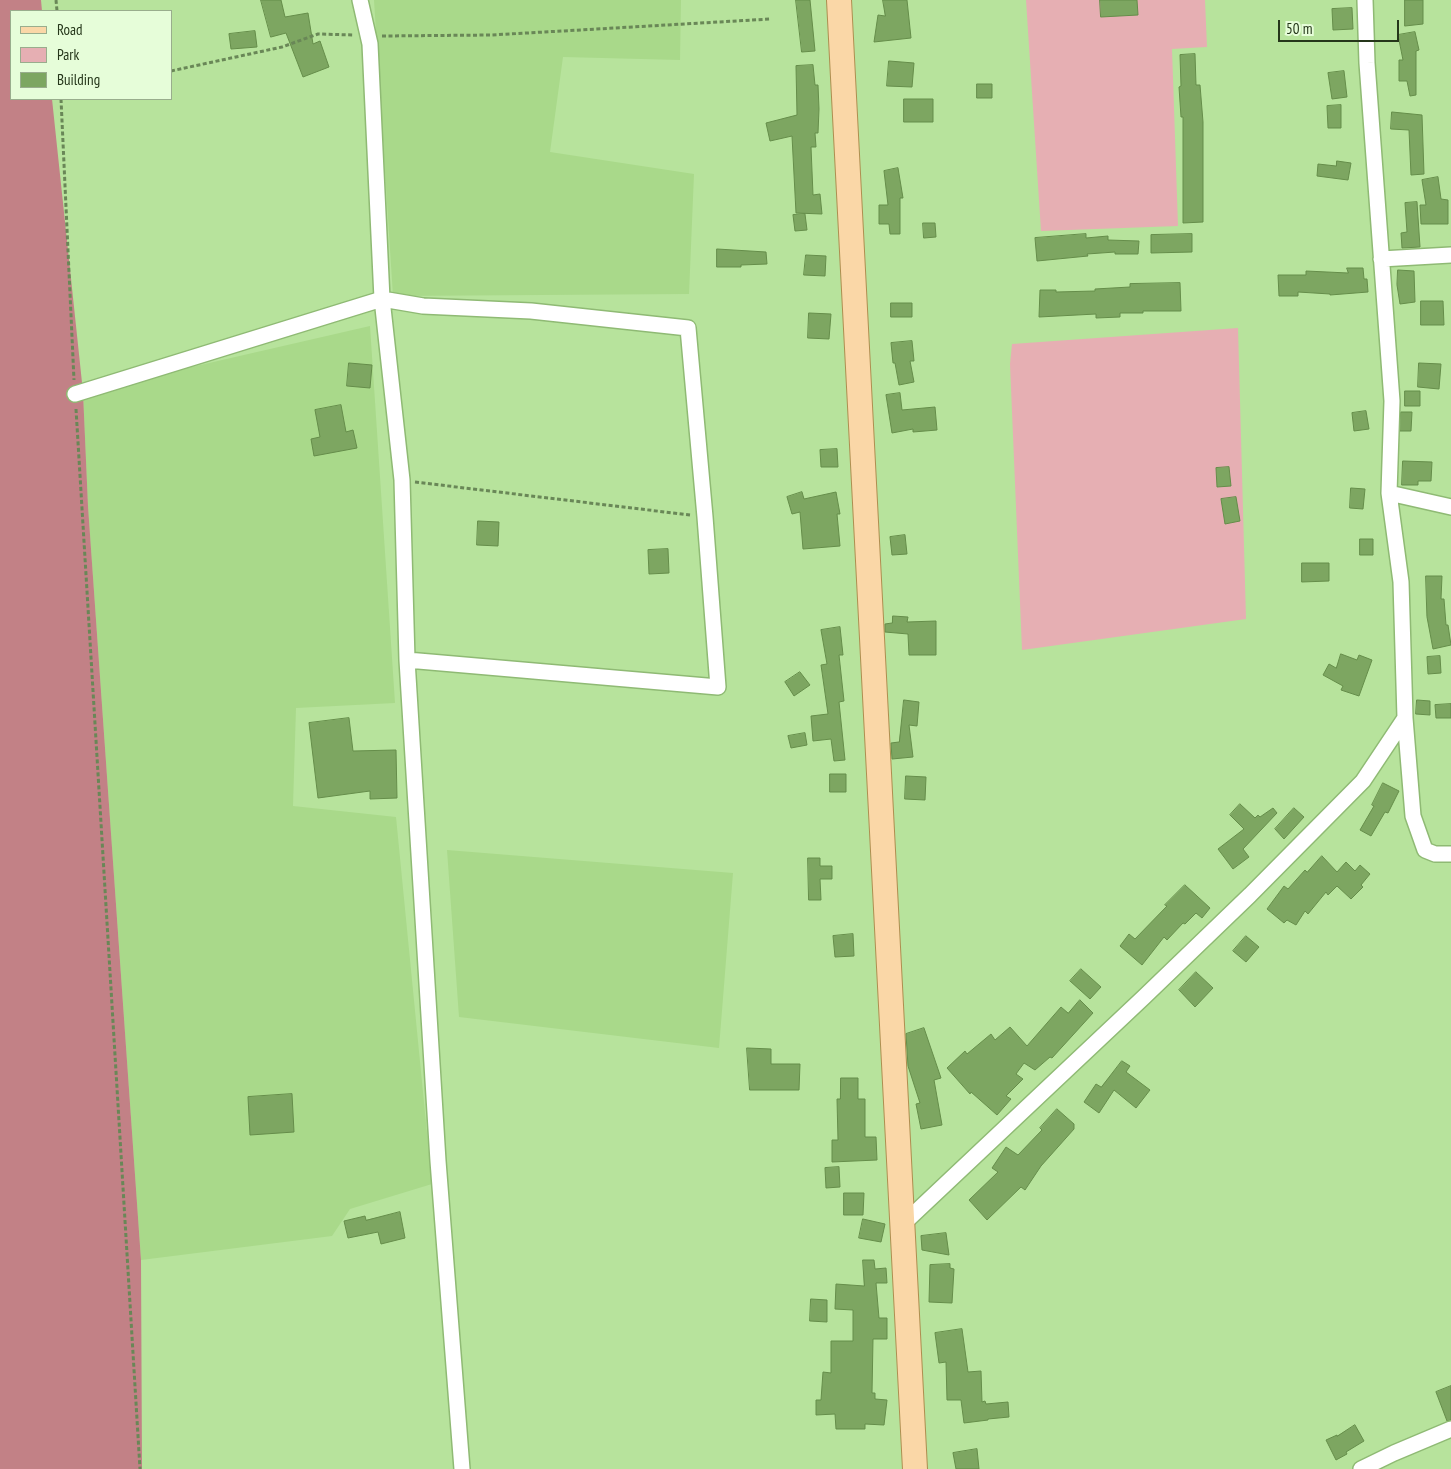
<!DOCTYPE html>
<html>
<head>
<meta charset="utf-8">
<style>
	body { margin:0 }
	#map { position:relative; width:1451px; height:1469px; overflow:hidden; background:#b7e39c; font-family:"PT Sans Narrow",sans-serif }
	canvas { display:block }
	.legend { position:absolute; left:10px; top:10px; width:162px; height:90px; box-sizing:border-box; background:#e6fdd9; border:1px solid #99ad8d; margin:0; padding:6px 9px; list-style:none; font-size:15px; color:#25361a }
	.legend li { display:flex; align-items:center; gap:10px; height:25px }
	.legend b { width:25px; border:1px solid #99ad8d }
	.scale { position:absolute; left:1278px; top:20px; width:121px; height:22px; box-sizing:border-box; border:2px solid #25361a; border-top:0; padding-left:6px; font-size:15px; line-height:18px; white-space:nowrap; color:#25361a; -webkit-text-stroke:4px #e6fdd9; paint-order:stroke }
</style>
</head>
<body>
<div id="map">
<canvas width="1451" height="1469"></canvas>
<ul class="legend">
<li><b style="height:6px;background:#fad7a7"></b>Road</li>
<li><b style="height:14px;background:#e6afb3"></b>Park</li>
<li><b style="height:14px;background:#7da661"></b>Building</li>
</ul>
<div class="scale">50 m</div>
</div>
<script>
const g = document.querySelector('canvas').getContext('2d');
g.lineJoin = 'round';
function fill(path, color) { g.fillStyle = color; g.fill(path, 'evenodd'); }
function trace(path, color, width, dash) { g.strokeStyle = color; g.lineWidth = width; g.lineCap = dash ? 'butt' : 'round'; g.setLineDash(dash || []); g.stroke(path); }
const built = new Path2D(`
	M374,0H681L680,60L563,57L550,152L694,174L689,294L393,296Z
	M370,326L395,703L296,708L293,806L396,817L432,1184L350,1209L332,1236L141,1260L88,506L83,392Z
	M447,850L733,873L719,1048L459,1017Z`);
const green = new Path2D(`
	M1026,0H1205L1207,47L1172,49L1178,226L1041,231Z
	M1238,328L1246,619L1022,650L1010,364L1012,344Z`);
const forest = new Path2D(`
	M0,0H41L42,11H11V99H52L83,392L88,506L141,1260L142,1469H0Z`);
const building = new Path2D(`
	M261,0H281L285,17L308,13L313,44L320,41L329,67L303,77L286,33L271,37Z
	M796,0H810L815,51L802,52Z
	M883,0H907L911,38L874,42L878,15L885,16Z
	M1100,0H1137L1138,15L1101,17Z
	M1405,0H1423V24L1405,26Z
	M1352,8L1353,29L1333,30L1332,9Z
	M255,31L257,47L231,49L229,34Z
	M1415,32L1419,50L1416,51V95L1410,96L1407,81H1399V60H1403L1398,35Z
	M1195,54L1196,85H1200L1203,122V222L1183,223V117H1181L1179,87L1181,86L1180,55Z
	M889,61L914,63L912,87L887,86Z
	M813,65L815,85H818L819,109L818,133H815L816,147H811L813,195L820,194L822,214L796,213L792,136L770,141L766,123L797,115L796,66Z
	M1344,71L1347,97L1332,99L1328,73Z
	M977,84H992V98H977Z
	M904,99H933V122H904Z
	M1341,105V128H1328L1327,106Z
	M1392,112L1422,115L1424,174L1411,175L1409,130L1391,129Z
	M1337,161L1351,163L1348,180L1317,176L1318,164L1336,166Z
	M898,168L903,198H900V234H890L889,224H879V205H888L884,171Z
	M1438,177L1441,199L1448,200V224H1421L1420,205H1426L1422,180Z
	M1417,202L1420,247L1402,248L1401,233L1407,232L1405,203Z
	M805,214L807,230L795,231L793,215Z
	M923,223H935L936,237L924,238Z
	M1086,234V238L1108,236V240L1139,241L1138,254H1115V252L1087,254L1088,256L1037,261L1035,238Z
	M1192,234V252L1151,253V235Z
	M717,249L766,252L767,264L741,265V267H717Z
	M806,255L826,256L825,276L804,275Z
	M1347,268H1363L1364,279H1367L1368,292L1330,295V294L1298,292V296H1279L1278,275H1306V271L1348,273Z
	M1398,270L1414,271L1415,302L1400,304L1397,285Z
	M1180,283L1181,311H1143V313H1120V317L1096,318V314L1039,317L1040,290H1056V292L1095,291V289L1130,287V284Z
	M1421,301H1443L1444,325H1421Z
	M891,303H912V317H891Z
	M809,313L831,314L829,339L808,338Z
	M912,341L914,361H910L914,382L899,385L895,363H893L891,343Z
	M349,363L372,365L370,388L347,386Z
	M1419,363L1441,364L1439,389L1418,387Z
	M1405,391H1420V406H1405Z
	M900,393L902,410L935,407L937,430L913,432V429L892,433L886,395Z
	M341,405L346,432L353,430L357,448L314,456L311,439L320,437L315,410Z
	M1366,411L1369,429L1354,431L1352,413Z
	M1401,412H1412L1411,431H1400Z
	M837,449L838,467H821L820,450Z
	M1403,461L1432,462L1431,481H1418V485H1402Z
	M1229,467L1231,486L1217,487L1216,468Z
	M1351,488L1365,489L1363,509L1350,508Z
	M802,492L804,499L836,492L840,514H837L840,546L803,549L800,512L792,514L787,497Z
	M1236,497L1240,521L1225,524L1221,499Z
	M478,521L499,522L498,546L477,545Z
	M905,535L907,554L892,555L890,537Z
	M1360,539H1373V555H1360Z
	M668,549L669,573L649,574L648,550Z
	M1302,563H1329V581L1302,582Z
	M1426,576H1442L1441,599H1444L1446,625H1448L1451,645L1433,649L1427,617Z
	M893,616L908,617L907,622L936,621V655H909L908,634L885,632V624L892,623Z
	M840,627L843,655H839L844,701L839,702L845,760L834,761L831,739L813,741L811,716L828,714L821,665L827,664L821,630Z
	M1341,654L1357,660L1359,655L1372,660L1359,696L1341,690L1343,686L1323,675L1329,664L1336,668Z
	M1440,656L1441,673L1428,674L1427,657Z
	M800,672L810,685L794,696L785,682Z
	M904,700L919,702L917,726L909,725L913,757L892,759L891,743L899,742Z
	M1417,700L1430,701V715L1416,714Z
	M1451,704V718H1436L1435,705Z
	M349,718L353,751L396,750L397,798L370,799V791L318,798L309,723Z
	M805,733L807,745L791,748L788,736Z
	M830,774H846V792H830Z
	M906,776L926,777L925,800L905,799Z
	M1383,783L1399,791L1388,813L1385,812L1371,836L1360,830L1374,806L1372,805Z
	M1240,804L1255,818L1258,815L1260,817L1273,808L1277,813L1243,849L1249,857L1233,869L1218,849L1244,829L1230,815Z
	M1294,808L1304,817L1284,839L1275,829Z
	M1322,856L1337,872L1346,862L1355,871L1360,865L1370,874L1361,885L1363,887L1351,899L1337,886L1328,895L1326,892L1308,914L1305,911L1296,925L1287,920L1284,923L1267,909L1284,886L1288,889L1305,870L1307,872Z
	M808,858H820V866H832V879H820L821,900H809Z
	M1185,885L1210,908L1202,918L1196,913L1185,924L1183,923L1167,940L1164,937L1142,965L1120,946L1129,934L1135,939L1167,906L1165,905Z
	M853,934L854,956L835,957L833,936Z
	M1246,936L1259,947L1246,962L1233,951Z
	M1081,969L1101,987L1090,999L1070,981Z
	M1196,972L1213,988L1195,1007L1179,990Z
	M1080,1000L1093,1013L1052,1058L1050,1057L1035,1070L1024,1063L1016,1074L1023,1079L1006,1096L1011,1099L997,1115L971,1092L970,1094L947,1068L965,1051L967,1054L991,1034L995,1040L1010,1027L1027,1046L1061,1007L1068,1013Z
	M924,1028L941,1078L934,1080L942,1125L921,1129L916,1104L920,1103L908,1066L906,1034Z
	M747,1048L771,1049V1064H800L799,1090H750Z
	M1122,1061L1130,1066L1126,1072L1150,1090L1136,1108L1114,1090L1099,1113L1084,1102L1096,1084L1101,1087Z
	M841,1078H858V1099H865V1137H876L877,1160L832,1162V1140H838L837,1099H840Z
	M292,1094L294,1132L250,1135L248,1097Z
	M1057,1109L1074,1124V1129L1041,1166L1025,1190L1021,1187L987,1220L969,1200L998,1172L992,1168L1006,1147L1018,1155L1042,1130L1040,1128Z
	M839,1167L840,1187L826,1188L825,1168Z
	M844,1193H864L863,1215H844Z
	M400,1212L405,1238L381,1244L378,1232L348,1238L344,1221L365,1216L366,1220Z
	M863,1219L885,1224L881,1242L859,1238Z
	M946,1233L949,1255L922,1250L921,1236Z
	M863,1260H874L875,1269L886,1268L887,1283H876L879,1318H887V1339H873L872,1393H875V1399L887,1400L884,1425L865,1424V1429H836L835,1414L816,1415V1400H821L823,1372L831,1373V1341H853V1310L835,1309L836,1284L864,1286Z
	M950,1264V1268L954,1269L952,1303L929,1302L930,1265Z
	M811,1299L827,1300V1322L810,1321Z
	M962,1329L968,1372L981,1371L982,1402L985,1401L986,1404L1008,1402L1009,1417L988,1419V1420L964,1423L961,1400H947L946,1362L939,1363L935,1333Z
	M1451,1386V1420L1447,1421L1436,1392Z
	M1355,1425L1364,1441L1346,1452L1347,1454L1336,1460L1326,1440L1337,1435V1436Z
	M977,1449L979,1469H956L953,1453Z`);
const path = new Path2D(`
	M56,0L57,11
	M382,36L492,35L771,19
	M171,71L282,47L318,34L353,35
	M61,99L74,380
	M76,409L140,1469
	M415,482L690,515`);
const street = new Path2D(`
	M360,0L370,44L382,299L402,480L407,660L438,1161L462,1469
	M1381,259L1451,255
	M75,394L382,299L423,306L531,311L688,328L705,517L718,687L407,660
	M1389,493L1451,507
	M1405,718L1413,816L1425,850L1435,854H1451
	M902,1225L1144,997L1250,895L1363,781L1405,718L1401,582L1389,493L1392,401L1367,63L1365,0
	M1361,1469L1394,1453L1451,1429`);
const primary = new Path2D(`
	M839,0L915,1469`);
fill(built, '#a9d98a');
fill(green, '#e6afb3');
fill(forest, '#c28186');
fill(building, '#7da661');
trace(building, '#658d4a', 1);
trace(street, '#8fba74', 18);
trace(primary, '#ae8e50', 26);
trace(path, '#698757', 3, [4, 2.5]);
trace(street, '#fff', 15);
trace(primary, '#fad7a7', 24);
</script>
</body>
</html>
